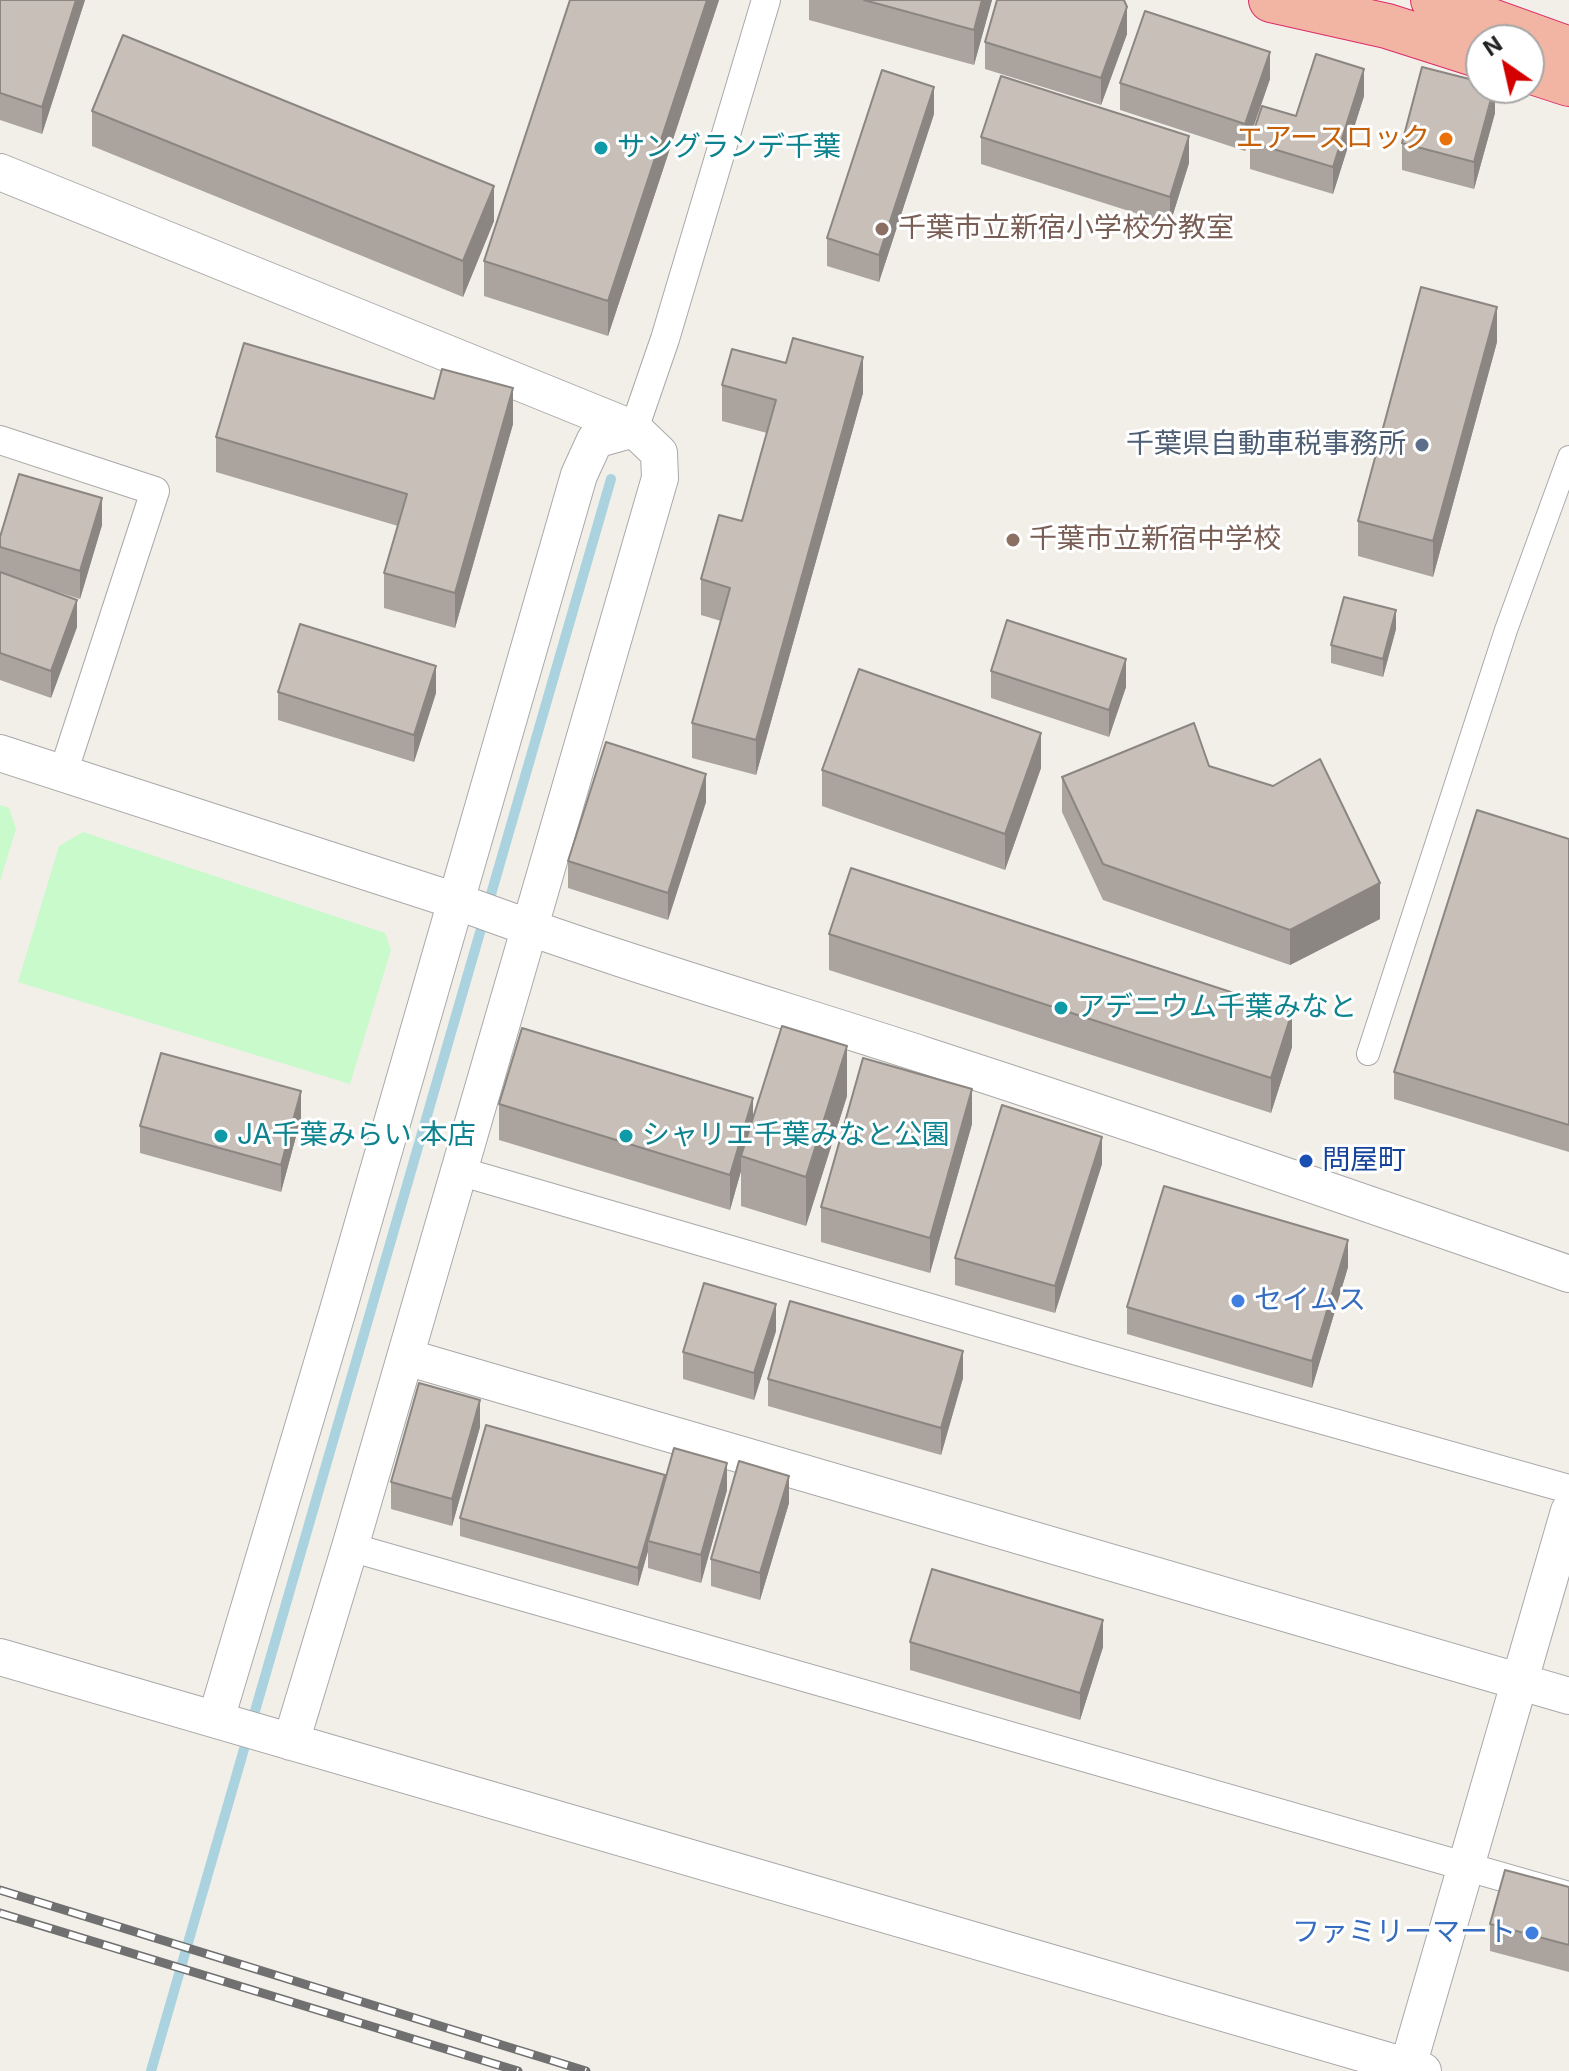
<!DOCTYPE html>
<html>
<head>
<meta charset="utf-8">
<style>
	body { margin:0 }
	#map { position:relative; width:1569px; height:2071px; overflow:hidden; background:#f2efe9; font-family:Inter,sans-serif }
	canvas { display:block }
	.north { position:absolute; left:1465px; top:24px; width:80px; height:80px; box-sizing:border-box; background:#fff; border:2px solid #a7a7a7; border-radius:50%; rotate:326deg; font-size:22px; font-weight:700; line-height:32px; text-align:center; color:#222 }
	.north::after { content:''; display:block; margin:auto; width:28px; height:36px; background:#d40000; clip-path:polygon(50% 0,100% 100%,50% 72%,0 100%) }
</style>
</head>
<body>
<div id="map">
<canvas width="1569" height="2071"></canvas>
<div class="north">N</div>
</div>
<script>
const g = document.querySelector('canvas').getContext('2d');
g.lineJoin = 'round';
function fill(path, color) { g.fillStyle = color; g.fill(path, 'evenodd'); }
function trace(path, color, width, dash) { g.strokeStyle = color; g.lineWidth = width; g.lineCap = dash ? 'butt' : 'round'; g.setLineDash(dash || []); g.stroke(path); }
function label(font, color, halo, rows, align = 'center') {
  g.font = font + ' Inter,"Noto Sans JP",sans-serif'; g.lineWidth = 6; g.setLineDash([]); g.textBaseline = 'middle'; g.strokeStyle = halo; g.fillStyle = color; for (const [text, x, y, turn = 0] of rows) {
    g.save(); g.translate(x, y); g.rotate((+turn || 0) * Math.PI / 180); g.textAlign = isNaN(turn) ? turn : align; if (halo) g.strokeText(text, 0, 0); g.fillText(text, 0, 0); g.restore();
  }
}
const park = new Path2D(`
	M0,805L9,808L16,829L0,881Z
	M83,832L385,933L391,950L350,1084L18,982L59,846Z`);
const stream = new Path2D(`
	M151,2071L611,479`);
const pedestrian = new Path2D(`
	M1368,1054L1506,630L1569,457`);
const minor = new Path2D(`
	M634,429L665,339L766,0
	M0,440L155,491L63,773
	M459,1171L1088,1354L1569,1489
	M350,1547L1569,1896`);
const tertiary = new Path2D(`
	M0,172L634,429L659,453L660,478L350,1547L291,1742
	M0,753L456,901C611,959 770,1005 927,1056C1142,1126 1356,1199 1569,1274
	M406,1357L1569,1696
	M0,1657L1423,2071
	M216,1719L338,1310L579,475L595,440L634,429
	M1408,2066L1569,1511`);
const trunk = new Path2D(`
	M1271,0L1387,26L1481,56
	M1433,0L1569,49
	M1529,71L1569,84`);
const rail = new Path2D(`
	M0,1890L586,2071
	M0,1913L518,2071`);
const wall = new Path2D(`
	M0,0H85L42,134L0,120Z
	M570,0H719L608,336L484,296V261Z
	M809,0H992L974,65L809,20Z
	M1127,34L1101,105L985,69V42Z
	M1270,79L1245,151L1120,110V83Z
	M1364,96L1333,194L1250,169V142L1296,116Z
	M92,111L494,221L463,297L92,146Z
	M1495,113L1474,189L1402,170V143Z
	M934,114L879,282L827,266V238Z
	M981,137L1189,163L1170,224L981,164Z
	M1497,342L1433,577L1358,556V521Z
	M722,385L863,393L756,775L692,758V723L721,621L701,615V579L742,521L767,433L722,421Z
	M513,424L455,628L384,608V573L398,526L216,472V437Z
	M102,525L80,599L42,587L77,627L51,698L0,680V537Z
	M1396,629L1383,677L1331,663V645Z
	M991,671L1126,687L1109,737L991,698Z
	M278,692L436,693L414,762L278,720Z
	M1209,766L1380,919L1290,965L1103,900L1062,812V777Z
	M1041,768L1005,870L822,806V770Z
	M706,802L668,920L568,888V861Z
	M1569,839V1152L1394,1099V1072Z
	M829,934L1292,1047L1271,1113L829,970Z
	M847,1096L806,1226L741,1206V1171L730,1210L499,1140V1104L753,1120Z
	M301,1118L281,1192L140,1153V1126Z
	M972,1124L930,1273L821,1242V1207Z
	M1102,1164L1055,1313L955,1285V1258Z
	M1348,1267L1312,1388L1127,1334V1307Z
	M776,1331L754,1400L683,1379V1352Z
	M963,1378L941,1455L768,1406V1379Z
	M480,1427L452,1526L391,1509V1482Z
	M665,1482L727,1490L701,1583L648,1568V1551L638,1586L460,1536V1518Z
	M789,1503L760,1600L711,1586V1559Z
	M910,1642L1103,1647L1080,1720L910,1670Z
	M1569,1887V1972L1490,1951V1924Z`);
const shadedWall = new Path2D(`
	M76,0H85L42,134V107Z
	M707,0H719L608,336V301Z
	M982,0H992L974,65V30Z
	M1127,7V34L1101,105V78Z
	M1270,52V79L1245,151V124Z
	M1364,69V96L1333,194V167Z
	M934,87V114L879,282V255Z
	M1495,88V113L1474,189V162Z
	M1189,136V163L1170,224V197Z
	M494,186V221L463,297V261Z
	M1497,307V342L1433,577V541Z
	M863,357V393L756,775V740Z
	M513,388V424L455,628V593Z
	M102,498V525L80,599V571Z
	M77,600V627L51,698V671Z
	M1396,610V629L1383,677V659Z
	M1126,659V687L1109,737V710Z
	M436,666V693L414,762V735Z
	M1041,733V768L1005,870V834Z
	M706,774V802L668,920V893Z
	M1380,883V919L1290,965V930Z
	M1292,1012V1047L1271,1113V1078Z
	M847,1046V1096L806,1226V1177Z
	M972,1089V1124L930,1273V1238Z
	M301,1091V1118L281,1192V1165Z
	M753,1098V1133L741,1156V1171L730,1210V1175Z
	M1102,1137V1164L1055,1313V1286Z
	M1348,1240V1267L1312,1388V1361Z
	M776,1304V1331L754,1400V1373Z
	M963,1351V1378L941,1455V1428Z
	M480,1400V1427L452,1526V1499Z
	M727,1463V1490L701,1583V1555Z
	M665,1475V1494L648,1541V1551L638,1586V1568Z
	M789,1476V1503L760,1600V1573Z
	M1103,1620V1647L1080,1720V1693Z`);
const building = new Path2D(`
	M0,0H76L42,107L0,93Z
	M570,0H707L608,301L484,261Z
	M864,0H982L974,30Z
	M997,0H1124L1127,7L1101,78L985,42Z
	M1145,11L1270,52L1245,124L1120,83Z
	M123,35L494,186L463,261L92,111Z
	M1316,54L1364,69L1333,167L1250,142L1262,106L1296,116Z
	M1422,67L1481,82V88H1494L1474,162L1402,143Z
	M882,70L934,87L879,255L827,238Z
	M1001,76L1189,136L1170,197L981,137Z
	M1421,287L1497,307L1433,541L1358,521Z
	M793,338L863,357L756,740L692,723L730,588L701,579L719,515L742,521L776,400L722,385L732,349L786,363Z
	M244,343L434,399L442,369L513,388L455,593L384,573L407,494L216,437Z
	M19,474L102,498L80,571L0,547V537Z
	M0,572L77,600L51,671L0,653Z
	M1344,597L1396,610L1383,659L1331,645Z
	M1007,620L1126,659L1109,710L991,671Z
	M300,624L436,666L414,735L278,692Z
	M859,669L1041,733L1005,834L822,770Z
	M1194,723L1209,766L1273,786L1320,759L1380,883L1290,930L1103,864L1062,777Z
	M606,742L706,774L668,893L568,861Z
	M1477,810L1569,839V1125L1394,1072Z
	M851,868L1292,1012L1271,1078L829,934Z
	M782,1026L847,1046L806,1177L741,1156Z
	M522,1028L753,1098L730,1175L499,1104Z
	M161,1053L301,1091L281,1165L140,1126Z
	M863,1058L972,1089L930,1238L821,1207Z
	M1002,1105L1102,1137L1055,1286L955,1258Z
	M1164,1186L1348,1240L1312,1361L1127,1307Z
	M704,1283L776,1304L754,1373L683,1352Z
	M790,1301L963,1351L941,1428L768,1379Z
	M419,1383L480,1400L452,1499L391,1482Z
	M486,1425L665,1475L638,1568L460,1518Z
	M674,1448L727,1463L701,1555L648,1541Z
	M739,1461L789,1476L760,1573L711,1559Z
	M932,1569L1103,1620L1080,1693L910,1642Z
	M1505,1870L1569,1887V1945L1490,1924Z`);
const markers = [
	[1446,139,8,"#e8710a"],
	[601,148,8,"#0f9aa8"],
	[882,229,8,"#8d6e63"],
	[1422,445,8,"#5c6f8a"],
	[1013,540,8,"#8d6e63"],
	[1061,1008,8,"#0f9aa8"],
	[221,1136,8,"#0f9aa8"],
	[626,1136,8,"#0f9aa8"],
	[1306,1161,8,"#1a4fb4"],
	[1238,1301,8,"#3f7fe0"],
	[1532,1933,8,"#3f7fe0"]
];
const foodNames = [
	["エアースロック",1430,139]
];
const cultureNames = [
	["サングランデ千葉",617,148],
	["アデニウム千葉みなと",1077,1008],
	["JA千葉みらい 本店",237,1136],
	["シャリエ千葉みなと公園",642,1136]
];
const educationNames = [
	["千葉市立新宿小学校分教室",898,229],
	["千葉市立新宿中学校",1029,540]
];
const serviceNames = [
	["千葉県自動車税事務所",1406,445]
];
const transitNames = [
	["問屋町",1322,1161]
];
const shopNames = [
	["セイムス",1254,1301],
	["ファミリーマート",1516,1933,"right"]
];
fill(park, '#c8facc');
trace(stream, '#aad3df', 10);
trace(pedestrian, '#a9a9a9', 24);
trace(minor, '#a9a9a9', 30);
trace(tertiary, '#a9a9a9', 38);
trace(trunk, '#dc2a67', 46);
trace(pedestrian, '#fff', 22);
trace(minor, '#fff', 28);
trace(tertiary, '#fff', 36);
trace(trunk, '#f2b4a3', 44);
trace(rail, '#707070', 9);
trace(rail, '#fff', 6, [18]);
fill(wall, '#aba49e');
fill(shadedWall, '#8b8681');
fill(building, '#c7bfb8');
trace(building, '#8b8681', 2);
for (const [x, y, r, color] of markers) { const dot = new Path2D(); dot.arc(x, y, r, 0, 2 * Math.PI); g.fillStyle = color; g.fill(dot); trace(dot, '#fff', 3); }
label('28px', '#c56008', '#fff', foodNames, 'right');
label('28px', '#0d838f', '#fff', cultureNames, 'left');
label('28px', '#785e54', '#fff', educationNames, 'left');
label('28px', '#4e5e75', '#fff', serviceNames, 'right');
label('28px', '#164399', '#fff', transitNames, 'left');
label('28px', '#366cbe', '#fff', shopNames, 'left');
</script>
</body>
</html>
